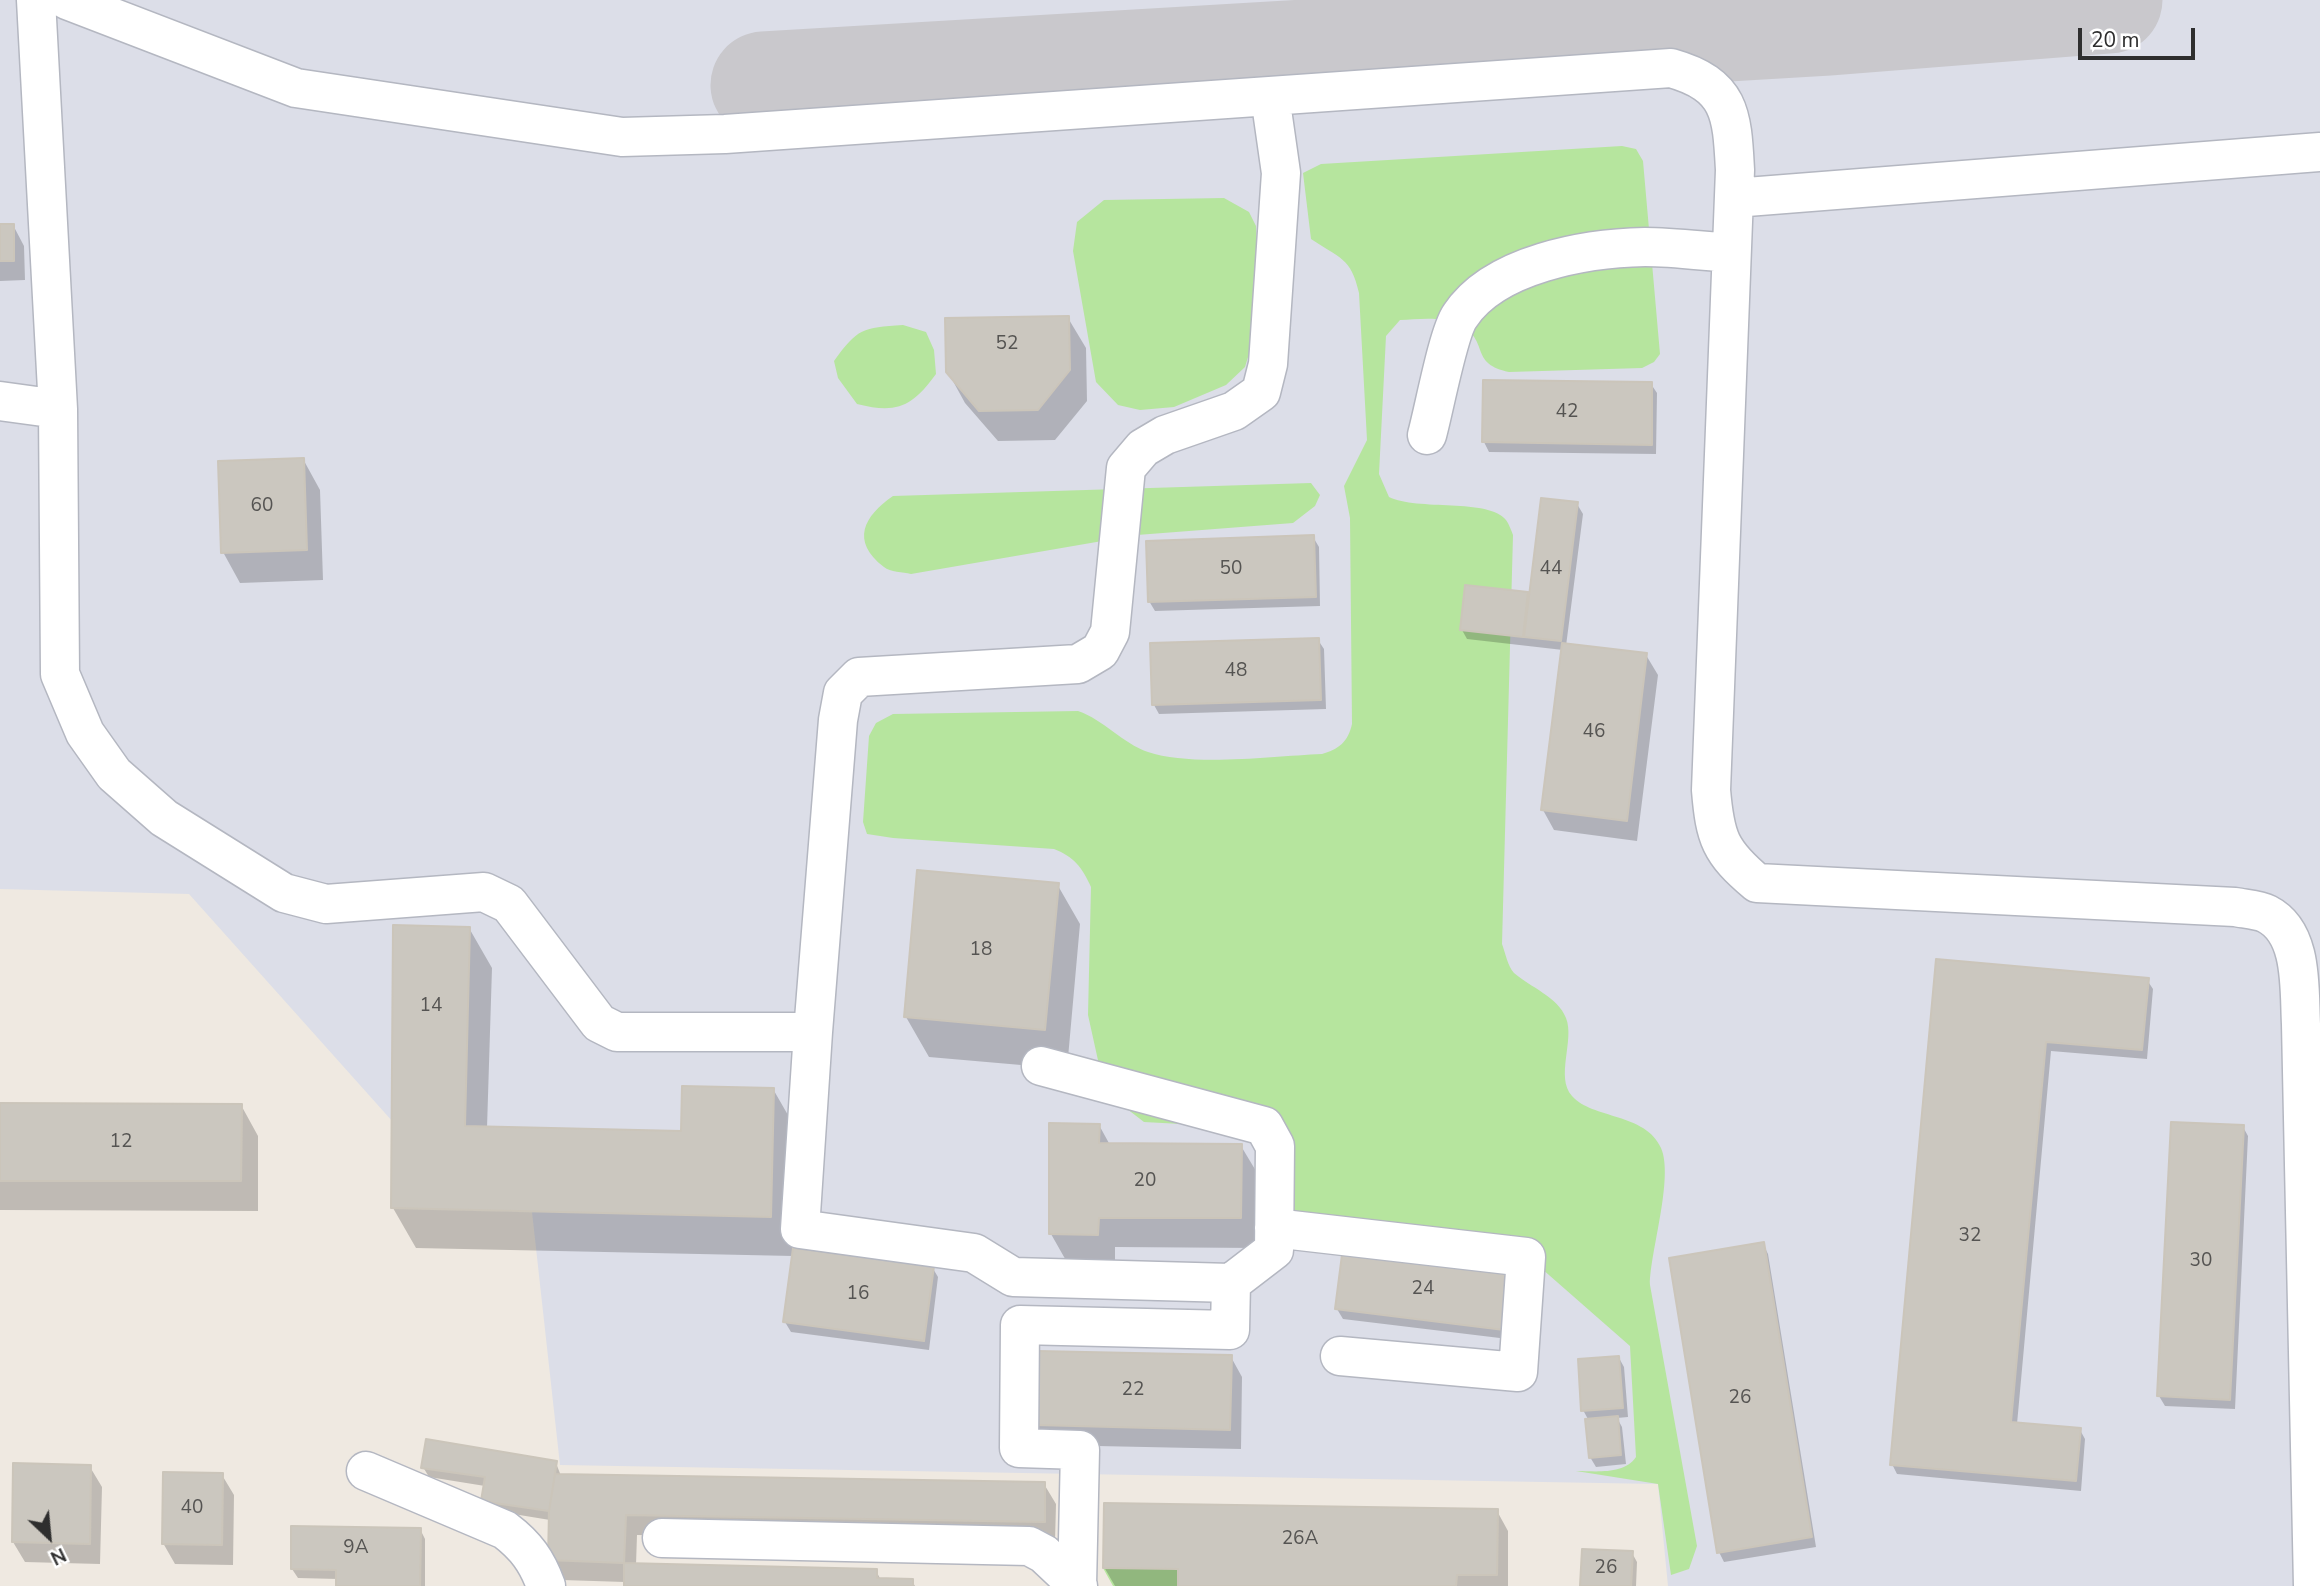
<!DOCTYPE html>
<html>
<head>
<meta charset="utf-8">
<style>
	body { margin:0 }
	#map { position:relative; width:2320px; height:1586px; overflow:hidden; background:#efe9e1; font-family:"Nunito Sans",sans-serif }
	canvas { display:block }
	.north { position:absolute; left:14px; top:1502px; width:70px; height:70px; -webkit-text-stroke:5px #fff; paint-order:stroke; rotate:154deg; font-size:19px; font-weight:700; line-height:28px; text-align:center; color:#2e2e2e }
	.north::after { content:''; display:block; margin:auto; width:24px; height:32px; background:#2e2e2e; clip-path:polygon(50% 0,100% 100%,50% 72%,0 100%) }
	.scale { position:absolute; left:2078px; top:28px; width:117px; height:32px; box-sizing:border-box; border:4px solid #2e2e2e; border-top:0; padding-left:9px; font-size:21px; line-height:24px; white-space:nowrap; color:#2e2e2e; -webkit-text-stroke:5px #fff; paint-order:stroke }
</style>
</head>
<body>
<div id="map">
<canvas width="2320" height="1586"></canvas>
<div class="north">N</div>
<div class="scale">20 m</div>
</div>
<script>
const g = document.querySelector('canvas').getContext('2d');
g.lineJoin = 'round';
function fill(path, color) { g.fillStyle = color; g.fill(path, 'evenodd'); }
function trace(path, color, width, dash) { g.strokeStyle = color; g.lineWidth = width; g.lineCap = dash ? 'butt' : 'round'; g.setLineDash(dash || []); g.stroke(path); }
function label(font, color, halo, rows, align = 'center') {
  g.font = font + ' "Nunito Sans",sans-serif'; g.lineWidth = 5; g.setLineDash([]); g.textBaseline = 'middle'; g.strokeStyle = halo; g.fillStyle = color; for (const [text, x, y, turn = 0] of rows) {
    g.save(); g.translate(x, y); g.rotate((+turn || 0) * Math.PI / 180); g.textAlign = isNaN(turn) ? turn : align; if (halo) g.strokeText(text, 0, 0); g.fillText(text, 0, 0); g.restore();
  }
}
const airport = new Path2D(`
	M0,0H2320V1586H1668L1658,1484L560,1465L532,1212L391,1208L393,1122L189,894L0,889Z`);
const green = new Path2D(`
	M1622,146L1636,149L1643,161L1660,354L1654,362L1642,368L1509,372C1471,364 1488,344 1465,328C1447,315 1420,319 1400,320L1386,336L1379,474L1389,497C1417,511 1489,498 1506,520C1509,524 1511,530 1513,535L1502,944C1505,952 1508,967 1514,973C1530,987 1558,997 1566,1018C1575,1040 1555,1077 1572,1096C1592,1119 1646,1113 1661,1148C1674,1178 1650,1252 1650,1285L1697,1546L1689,1569L1671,1575L1658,1484L1576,1471C1596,1471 1624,1475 1636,1457L1630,1346L1533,1261L1259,1216L1260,1145L1237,1127L1144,1122L1105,1092L1088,1015L1091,887C1082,867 1074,857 1054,849L893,838L867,834L863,822L869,736L876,723L893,714L1078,711C1104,720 1122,743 1148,752C1192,767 1274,756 1322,754C1339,749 1348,742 1352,724L1350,518L1344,486L1367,440L1359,293C1351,257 1339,258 1311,239L1303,173L1321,164Z
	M1224,198L1249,212L1256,226L1260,317L1245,367L1226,385L1174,407L1140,410L1118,405L1096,382L1073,251L1077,222L1104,200Z
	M903,325L926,332L934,350L936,374C912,407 897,414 857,404L838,378L834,361C858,328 862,328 903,325Z
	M1311,483L1320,495L1315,506L1293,523L1137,535L911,574C903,572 890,572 884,567C850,541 864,516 893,496Z
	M1103,1568L1178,1569V1586H1113Z`);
const shadow = new Path2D(`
	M13,225L24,246L25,280L0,281V226Z
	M1068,318L1086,348L1087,401L1055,440L998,441L965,403L948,372Z
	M1651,384L1657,393L1656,454L1489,452L1484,442Z
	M303,459L320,490L323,580L240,583L223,552Z
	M1577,504L1583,514L1566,646L1646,655L1658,675L1637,841L1554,830L1543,810L1563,650L1467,639L1462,630L1467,587L1531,594Z
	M1313,537L1319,547L1320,606L1155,611L1149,601Z
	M1318,640L1324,649L1326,709L1159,714L1154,705Z
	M1057,884L1080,924L1067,1069L929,1057L906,1017Z
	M469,928L492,968L487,1128L682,1133L773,1089L796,1129L793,1249L932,1267L938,1277L929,1350L791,1332L785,1322L793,1256L416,1248L393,1208Z
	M1938,961L2147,980L2153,989L2147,1059L2051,1051L2017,1424L2080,1430L2085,1439L2081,1491L1897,1474L1892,1464Z
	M0,1105H241L258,1136V1211L0,1210Z
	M1099,1125L1110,1145L1241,1146L1259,1176L1258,1248L1115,1247V1265L1068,1264L1051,1234Z
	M2243,1127L2248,1136L2235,1409L2165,1406L2159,1396Z
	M1763,1244L1768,1254L1816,1547L1724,1562L1719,1552Z
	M1510,1269L1508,1339L1343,1319L1337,1309Z
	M1231,1357L1242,1377L1241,1449L1049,1445L1037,1425Z
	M1619,1358L1624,1367L1628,1417L1617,1418L1622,1427L1626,1464L1596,1467L1590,1457L1589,1421L1583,1410Z
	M556,1463L561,1476L1044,1484L1056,1504L1055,1542L637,1535L636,1565L876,1571L881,1580L912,1581L915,1586H625V1582L562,1580L550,1559V1520L489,1510L485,1486L429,1477L423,1467Z
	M90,1467L102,1487L100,1564L25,1562L13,1542Z
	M222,1475L234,1495L233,1565L175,1564L163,1543Z
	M1497,1511L1508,1531V1586H1115L1104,1567Z
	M420,1529L425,1539V1586H338V1579L298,1578L292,1569Z
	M1632,1553L1637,1562L1636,1586H1582Z`);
const taxiway = new Path2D(`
	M764,85L1828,22L2109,0`);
const building = new Path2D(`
	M0,224H14V261H0Z
	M1069,316L1070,370L1038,410L979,411L946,372L945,318Z
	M1483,380L1652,382V445L1482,442Z
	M304,458L307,550L221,553L218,461Z
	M1541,498L1578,502L1561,641L1524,637Z
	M1314,535L1316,597L1148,602L1146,541Z
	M1465,585L1528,592L1523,637L1460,630Z
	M1319,638L1321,700L1152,705L1150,643Z
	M1562,643L1647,653L1627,821L1541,810Z
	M917,870L1059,883L1045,1030L904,1017Z
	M393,925L470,927L465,1126L681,1131L682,1086L774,1088L771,1217L391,1208Z
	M1936,959L2149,978L2142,1050L2046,1042L2011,1422L2081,1428L2076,1481L1890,1465Z
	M0,1103L242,1104L241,1181H0Z
	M2171,1122L2244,1125L2230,1400L2157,1396Z
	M1049,1123L1100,1124L1099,1143L1242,1144L1241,1218H1099L1098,1235L1049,1234Z
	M1764,1242L1812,1537L1717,1553L1669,1258Z
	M1343,1247L1511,1268L1504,1330L1335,1309Z
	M793,1248L934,1266L924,1341L783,1322Z
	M1037,1351L1232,1355L1230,1430L1035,1425Z
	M1619,1356L1623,1408L1581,1411L1578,1359Z
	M1618,1416L1621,1455L1589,1458L1585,1419Z
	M426,1439L557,1461L549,1511L481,1501L485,1477L421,1468Z
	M13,1463L91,1465L90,1544L12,1542Z
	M163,1472L223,1473L222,1545L162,1544Z
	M555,1474L1045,1482V1522L626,1515L624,1563L548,1560L549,1511Z
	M1104,1503L1498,1509L1497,1575H1457L1456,1586H1178V1569L1103,1568Z
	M291,1526L421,1528L420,1586H336V1570L291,1569Z
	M1582,1549L1633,1551L1631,1586H1580Z
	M624,1563L877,1569V1578L913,1579V1586H624Z`);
const minor = new Path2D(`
	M36,0L58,409L60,674L85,733L114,774L164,818L284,893L326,904L484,892L509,904L599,1023L617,1032H813L838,720L843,693L859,677L1078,664L1100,651L1110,632L1126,468L1143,448L1165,435L1234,411L1261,392L1268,364L1281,173L1270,96
	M67,0L296,88L622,137L725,134L1671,68C1731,85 1732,114 1735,170L1711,790C1715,838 1720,852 1757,883L2235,907C2245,909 2259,910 2267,914C2304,933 2299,990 2301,1024L2313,1586
	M1734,198L2320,152
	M0,401L58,409
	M1427,435C1434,410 1448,333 1460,316C1494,264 1586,248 1645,247C1673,247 1702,251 1731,253
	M813,1032L800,1229L974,1253L1013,1277L1231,1283L1274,1250L1275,1146L1264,1126L1041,1066
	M1274,1228L1526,1257L1518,1372L1340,1356
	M366,1471L505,1530C526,1546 537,1561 546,1586
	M662,1538L1029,1546L1044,1554L1078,1586
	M1077,1586L1080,1450L1019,1448L1020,1325L1230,1330L1231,1283`);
const numberNames = [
	["52",1007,344],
	["42",1567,412],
	["60",262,506],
	["50",1231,569],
	["44",1551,569],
	["48",1236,671],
	["46",1594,732],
	["18",981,950],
	["14",431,1006],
	["12",121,1142],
	["20",1145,1181],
	["32",1970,1236],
	["30",2201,1261],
	["24",1423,1289],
	["16",858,1294],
	["22",1133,1390],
	["26",1740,1398],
	["40",192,1508],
	["26А",1300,1539],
	["9А",356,1548],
	["26",1606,1568]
];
fill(airport, '#dcdee8');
fill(green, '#b6e59e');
fill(shadow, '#0003');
trace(taxiway, '#c9c8cc', 107);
fill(building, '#cbc7bf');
trace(building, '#cbc5ba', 2);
trace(minor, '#b4b7c1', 41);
trace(minor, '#fff', 38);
label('19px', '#555452', null, numberNames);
</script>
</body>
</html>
